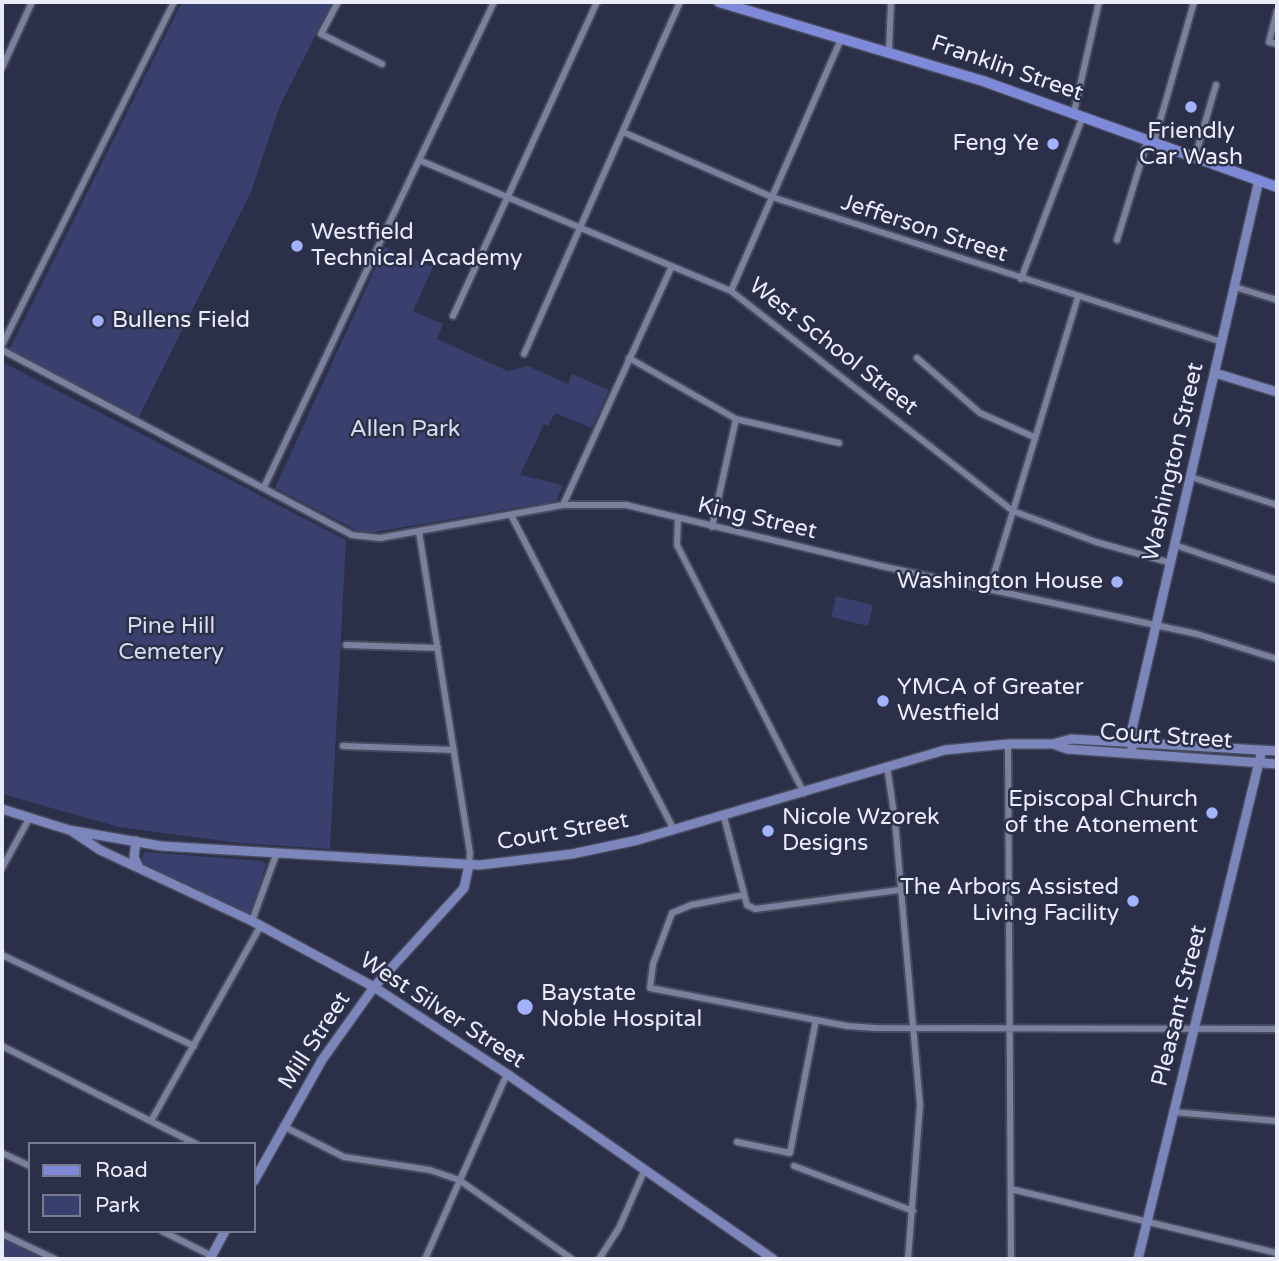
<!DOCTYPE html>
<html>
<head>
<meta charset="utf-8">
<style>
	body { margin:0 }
	#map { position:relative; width:1279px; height:1261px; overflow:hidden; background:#2b2f47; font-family:"Varela Round",sans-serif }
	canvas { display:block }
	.frame { position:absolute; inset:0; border:4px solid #e8ecfb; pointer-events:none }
	.legend { position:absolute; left:28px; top:1142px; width:228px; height:91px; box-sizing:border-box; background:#2b2f47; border:2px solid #777b8f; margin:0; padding:9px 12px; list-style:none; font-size:21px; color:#e8ecfb }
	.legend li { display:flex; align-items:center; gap:14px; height:35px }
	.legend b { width:35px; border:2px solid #777b8f }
</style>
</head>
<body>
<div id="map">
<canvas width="1279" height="1261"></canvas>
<div class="frame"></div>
<ul class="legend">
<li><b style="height:9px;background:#7e8ad7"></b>Road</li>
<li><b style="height:19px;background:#39406e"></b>Park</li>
</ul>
</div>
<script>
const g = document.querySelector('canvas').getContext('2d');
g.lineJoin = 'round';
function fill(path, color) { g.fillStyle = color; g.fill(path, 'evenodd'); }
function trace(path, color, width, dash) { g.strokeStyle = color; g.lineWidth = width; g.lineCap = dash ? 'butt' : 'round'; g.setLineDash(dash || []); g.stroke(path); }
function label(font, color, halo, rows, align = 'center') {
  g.font = font + ' "Varela Round",sans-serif'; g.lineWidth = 5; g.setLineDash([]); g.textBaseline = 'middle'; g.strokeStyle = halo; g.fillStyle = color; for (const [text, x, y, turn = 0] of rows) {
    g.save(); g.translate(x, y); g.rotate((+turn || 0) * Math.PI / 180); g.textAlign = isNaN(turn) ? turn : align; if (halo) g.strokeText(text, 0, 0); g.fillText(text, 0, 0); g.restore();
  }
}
const green = new Path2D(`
	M182,2H333L281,103L251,192L139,417L9,350Z
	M385,247L433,267L413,311L443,324L437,339L508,371L528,366L568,384L572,374L609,390L592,428L555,413L548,426L544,424L520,475L563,485L556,501L364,534L275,488Z
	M2,362L346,540L330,849L239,843L119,827L2,794Z
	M836,596L873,605L868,626L831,617Z
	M145,852L262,861L266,864L251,913L248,914L147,867L140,862Z
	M2,1233L56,1259H2Z`);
const street = new Path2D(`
	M338,2L321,34L382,64
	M1277,11L1269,42L1277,44
	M889,50L891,2
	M2,68L32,2
	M1074,112L1099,2
	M623,132L772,197L1222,342
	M1154,142L1194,2
	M1195,157L1216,85
	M419,160L731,291L1013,511L1096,542L1171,563
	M1117,240L1148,139
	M1021,279L1083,116
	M1235,287L1277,300
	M731,291L842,37
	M453,316L597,2
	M2,345L174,2
	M2,350L352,535L380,538L563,505H626L881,566L1197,634L1277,659
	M524,354L680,2
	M629,358L736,419L839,443
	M917,358L980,413L1034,437
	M1191,477L1277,505
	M264,487L494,2
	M563,505L672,266
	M511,515L674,830
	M678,518L677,545L804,793
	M712,527L736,419
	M419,532L470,853L469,865
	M1175,545L1277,580
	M989,590L1078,297
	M346,645L438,648
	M1008,744L1011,1259
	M343,746L454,750
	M887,766L895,821L920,1105L908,1259
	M724,817L747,905L755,909L899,890
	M2,868L30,817
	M744,895L691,905L672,913L653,964L650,988L847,1026L875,1028L1277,1029
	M252,921L276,855
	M2,955L194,1046
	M2,1046L196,1144
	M1173,1112L1277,1121
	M151,1121L261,925
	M283,1126L344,1157L430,1170L459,1180L572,1259
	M737,1142L790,1153L816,1020
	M2,1153L30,1166
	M794,1166L913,1211
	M1011,1189L1277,1253
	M162,1231L212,1256
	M2,1234L55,1259
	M425,1259L507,1074
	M599,1259L619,1228L645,1169`);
const secondary = new Path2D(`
	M1215,373L1277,392
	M1053,744L1067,749L1277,764
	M1132,753V729L1259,180
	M2,809L69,830L161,846L480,865L572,854L638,840L945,750L1008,744H1052L1071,739L1277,751
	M73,832L100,850L252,921L374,987L507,1074L773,1259
	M136,841L134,857L139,868
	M254,1181L322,1060L374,987L464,888L469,865
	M210,1259L225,1231
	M1138,1259L1262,750`);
const primary = new Path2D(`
	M719,2L983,81L1277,187`);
const markers = [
	[1191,107,7,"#a3b2fd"],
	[1053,144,7,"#a3b2fd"],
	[297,246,7,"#a3b2fd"],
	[98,321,7,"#a3b2fd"],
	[1117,582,7,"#a3b2fd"],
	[883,701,7,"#a3b2fd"],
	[1212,813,7,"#a3b2fd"],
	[768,831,7,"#a3b2fd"],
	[1133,901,7,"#a3b2fd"],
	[525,1007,9,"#a3b2fd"]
];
const streetNames = [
	["Franklin Street",1007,69,19],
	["Jefferson Street",924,229,18],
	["West School Street",833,347,38],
	["Washington Street",1174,462,-77],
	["King Street",757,519,13],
	["Court Street",1166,737,4],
	["Court Street",563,832,-10],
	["Pleasant Street",1180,1006,-76],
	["West Silver Street",442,1011,33],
	["Mill Street",315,1041,-57]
];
const poiNames = [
	["Friendly",1191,132,"center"],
	["Car Wash",1191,158,"center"],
	["Feng Ye",1039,144,"right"],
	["Westfield",311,233],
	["Technical Academy",311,259],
	["Bullens Field",112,321],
	["Washington House",1103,582,"right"],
	["YMCA of Greater",897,688],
	["Westfield",897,714],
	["Episcopal Church",1198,800,"right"],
	["of the Atonement",1198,826,"right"],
	["Nicole Wzorek",782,818],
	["Designs",782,844],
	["The Arbors Assisted",1119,888,"right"],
	["Living Facility",1119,914,"right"],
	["Baystate",541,994],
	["Noble Hospital",541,1020]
];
const parkNames = [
	["Allen Park",405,430],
	["Pine Hill",171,627],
	["Cemetery",171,653]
];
fill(green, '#39406e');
trace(street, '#474a5e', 10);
trace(secondary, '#474a5e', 12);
trace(primary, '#474a5e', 13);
trace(street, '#7b819d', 6);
trace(secondary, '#7c86ba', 9);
trace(primary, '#7e8ad7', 10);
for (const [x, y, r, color] of markers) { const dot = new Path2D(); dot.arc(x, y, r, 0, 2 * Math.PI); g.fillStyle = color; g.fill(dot); trace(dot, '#2b2f47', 2.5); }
label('23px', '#e8ecfb', '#2b2f47', streetNames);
label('23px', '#e8ecfb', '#2b2f47', poiNames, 'left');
label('23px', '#d7dbee', '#2b2f47', parkNames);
</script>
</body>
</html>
